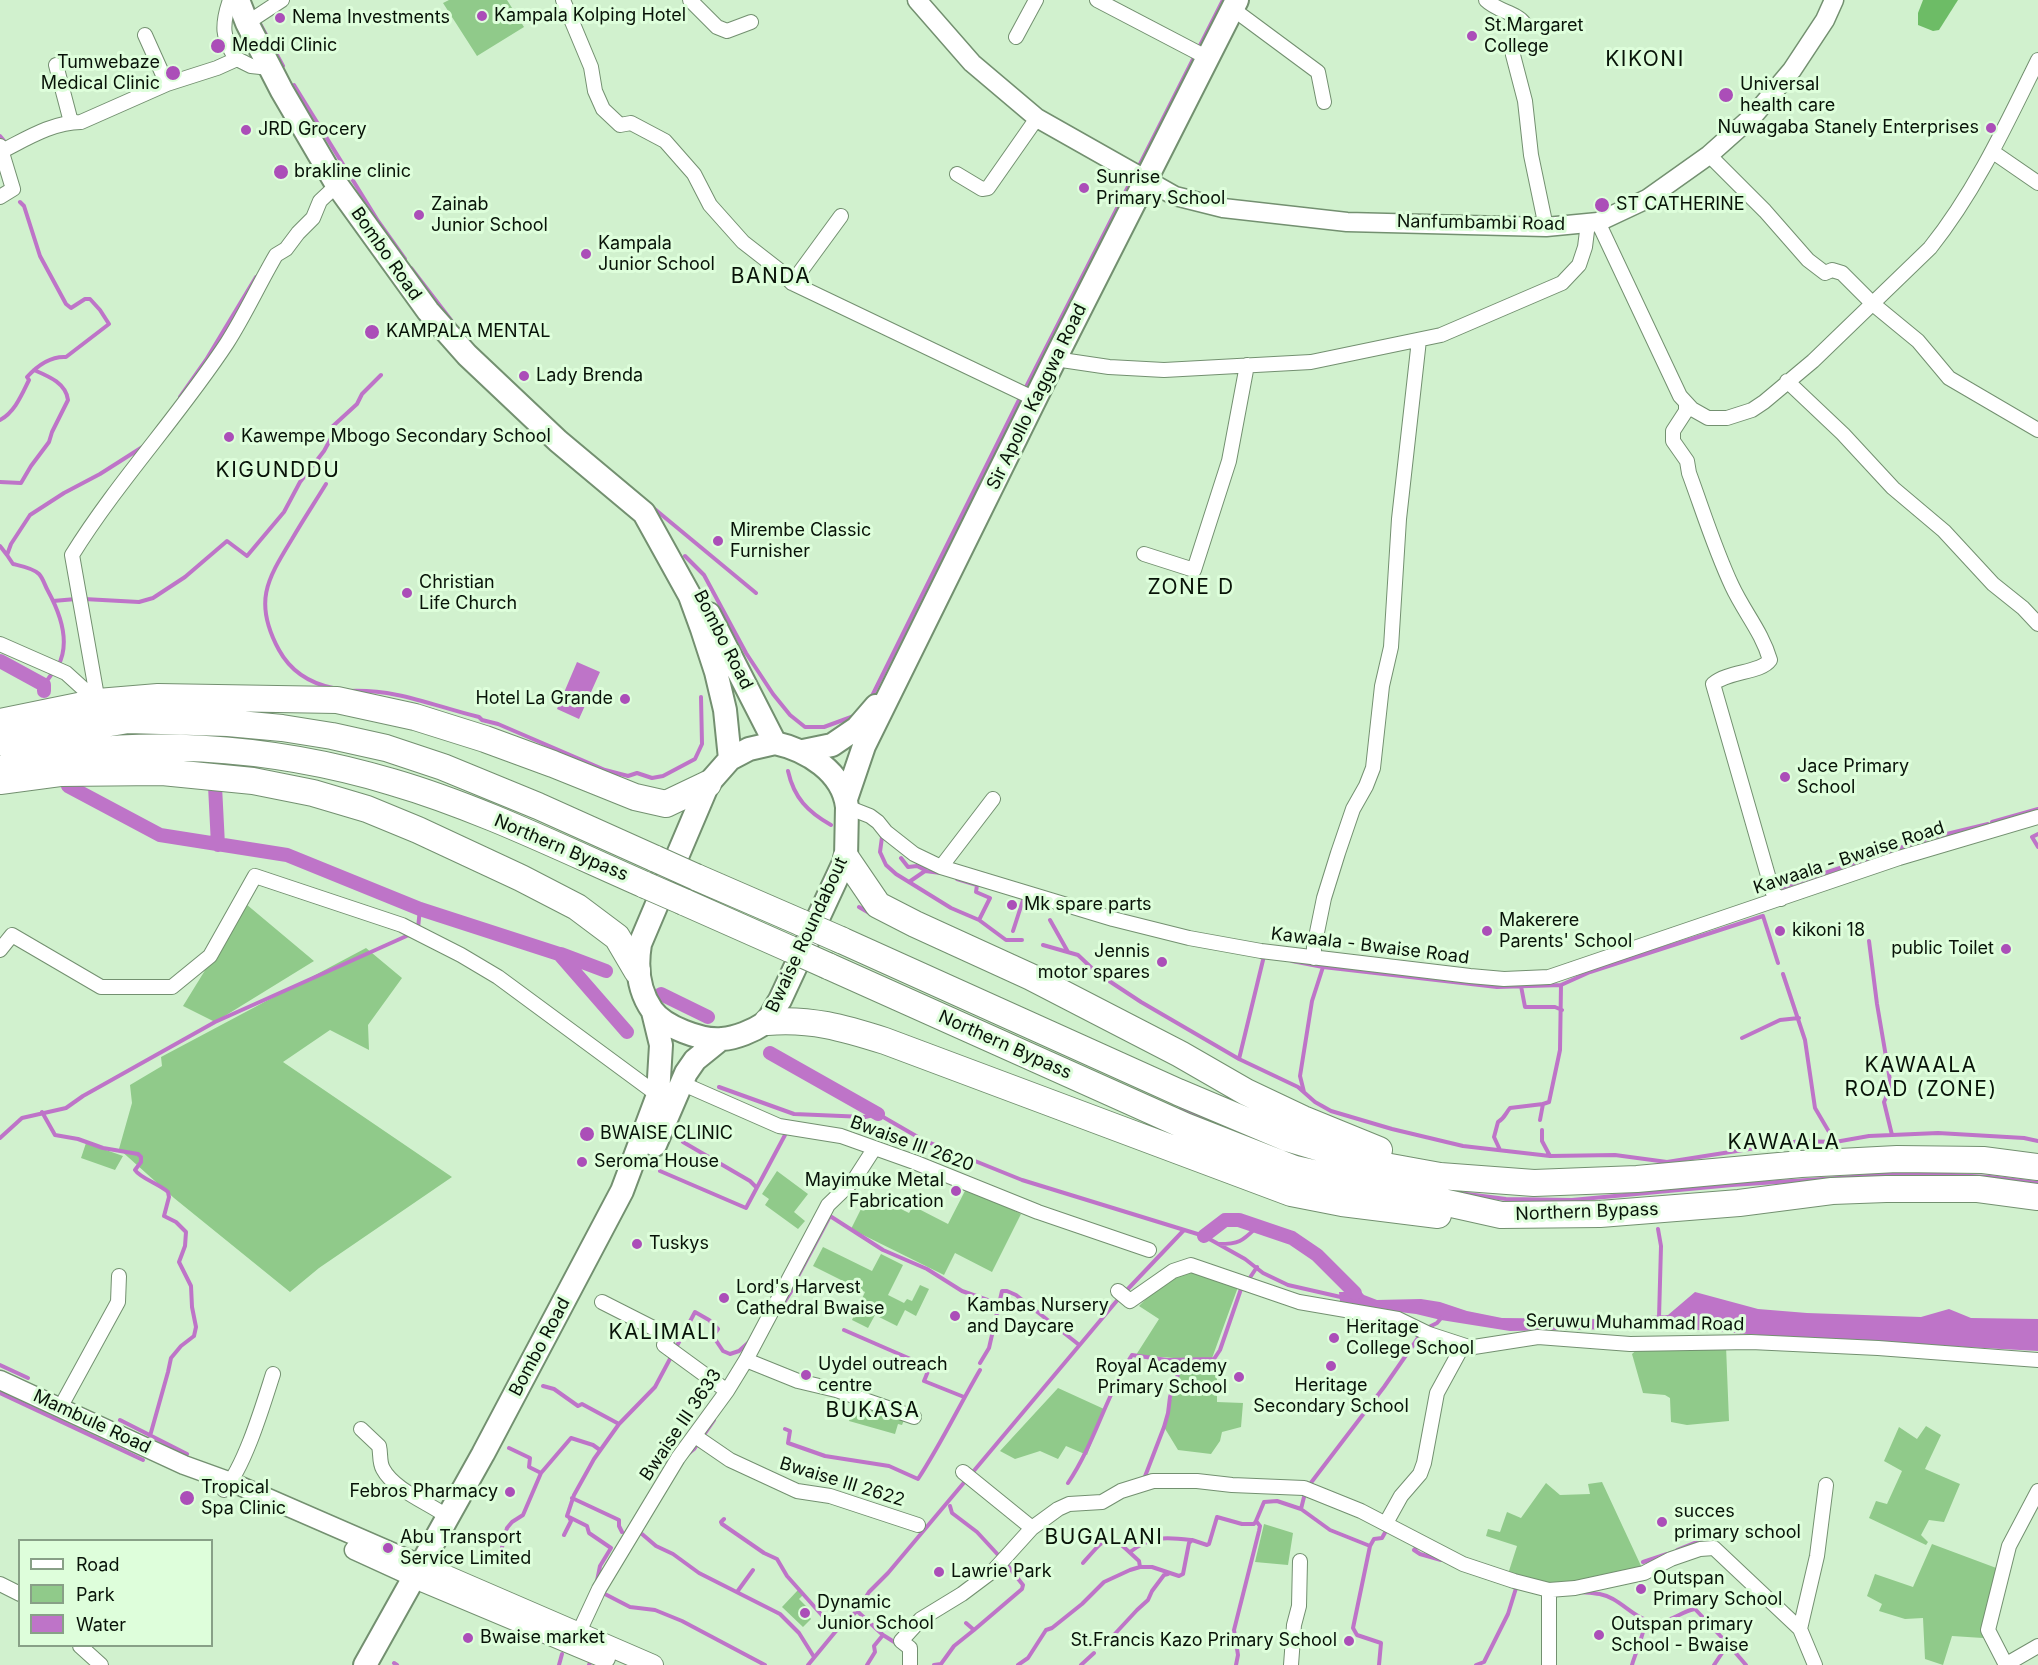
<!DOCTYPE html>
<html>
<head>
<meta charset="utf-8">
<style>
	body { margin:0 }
	#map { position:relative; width:2038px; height:1665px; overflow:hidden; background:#d1f1ce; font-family:Inter,sans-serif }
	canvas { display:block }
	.legend { position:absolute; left:18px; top:1539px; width:195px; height:108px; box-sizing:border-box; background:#defedb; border:2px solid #88a087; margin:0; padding:8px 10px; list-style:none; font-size:18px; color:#081308 }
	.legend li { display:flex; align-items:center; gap:12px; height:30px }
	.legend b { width:30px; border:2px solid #88a087 }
</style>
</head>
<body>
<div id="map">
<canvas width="2038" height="1665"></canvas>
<ul class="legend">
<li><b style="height:8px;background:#fff"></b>Road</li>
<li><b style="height:16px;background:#90ca8a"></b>Park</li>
<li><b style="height:16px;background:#be74c8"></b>Water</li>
</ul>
</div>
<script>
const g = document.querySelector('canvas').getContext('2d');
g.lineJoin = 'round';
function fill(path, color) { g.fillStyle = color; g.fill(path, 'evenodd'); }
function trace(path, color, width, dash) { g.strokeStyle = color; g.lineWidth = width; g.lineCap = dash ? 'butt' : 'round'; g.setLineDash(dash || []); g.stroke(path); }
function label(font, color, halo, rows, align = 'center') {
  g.font = font + ' Inter,sans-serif'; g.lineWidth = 6; g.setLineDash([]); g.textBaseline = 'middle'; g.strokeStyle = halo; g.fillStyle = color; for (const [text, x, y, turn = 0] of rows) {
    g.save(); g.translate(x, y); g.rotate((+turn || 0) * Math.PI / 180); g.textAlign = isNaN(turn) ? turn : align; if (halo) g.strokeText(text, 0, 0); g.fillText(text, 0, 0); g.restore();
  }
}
const green = new Path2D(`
	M449,0H507L524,27L477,56L443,3Z
	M246,904L314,961L215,1022L183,1006Z
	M366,948L402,978L368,1025L369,1050L330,1030L283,1062L452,1177L319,1268L290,1292L174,1198L119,1149L132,1103L130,1085L162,1066L161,1057Z
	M86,1143L123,1156L115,1170L81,1158Z
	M777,1171L808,1194L794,1212L805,1221L798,1229L765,1205L769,1199L762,1194Z
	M967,1187L1021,1214L992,1272L955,1253L944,1275L851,1229L869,1193L909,1213L913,1206L948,1224Z
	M823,1247L872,1271L881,1254L903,1265L888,1295L904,1303L907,1299L912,1301L920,1285L929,1289L916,1316L905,1310L897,1326L875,1315L868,1328L852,1320L865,1292L813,1266Z
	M1191,1269L1238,1287L1211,1361L1136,1355L1159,1319L1139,1306L1174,1271Z
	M1726,1346L1729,1421L1687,1425L1671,1422L1670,1398L1665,1395L1643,1393L1632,1354L1640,1347Z
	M1217,1364V1402L1243,1403L1241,1427L1222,1432L1220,1441L1211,1454L1178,1450L1164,1427L1180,1366Z
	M1058,1388L1104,1409L1087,1455L1066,1446L1058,1459L1040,1451L1015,1459L1000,1451Z
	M855,1403L904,1420L902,1425L898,1424L895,1434L849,1421Z
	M1926,1426L1941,1435L1925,1469L1960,1484L1944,1522L1929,1520L1921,1535L1928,1542L1926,1545L1869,1518L1876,1501L1887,1504L1902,1471L1884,1461L1899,1427L1917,1439Z
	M1602,1482L1642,1568L1574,1586L1535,1581L1511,1575L1509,1571L1517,1546L1486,1536L1488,1529L1500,1532L1507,1512L1521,1518L1546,1483L1560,1495L1590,1494L1588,1484Z
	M1264,1524L1293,1533L1288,1565L1255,1562Z
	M1932,1544L1999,1569L1989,1607L1983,1638L1952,1636L1943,1665L1925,1659L1923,1618L1905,1619L1879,1611L1882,1604L1867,1596L1875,1574L1913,1587Z
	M798,1590L803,1595L799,1599L810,1610L807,1614L811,1619L803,1627L782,1607Z`);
const forest = new Path2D(`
	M1923,0H1958L1939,30L1933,31L1918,25V13Z`);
const water = new Path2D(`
	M577,662L600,672L579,719L557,709Z
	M1350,1280L1364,1295L1377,1300L1421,1299L1440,1302L1467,1311L1502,1318L1597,1319L1668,1315L1695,1292L1758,1309L1807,1313L1921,1317L1949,1309L1971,1318L2038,1319V1351L1784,1337L1674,1328L1510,1331L1441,1320L1416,1314L1358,1307L1340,1301L1339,1292H1345L1346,1290L1338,1283Z`);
const stream = new Path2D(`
	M258,20L283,66
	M294,85L378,221L405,259
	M0,136L5,142
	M1138,168L1223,0
	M411,268L454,324
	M1025,389L1133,177
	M180,397L206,360L256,277
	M0,420C15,412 22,394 29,380L27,377C37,366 50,356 66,357L109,324L100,310L90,299H85L71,308L66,304L40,256L24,206L20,202
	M0,482L21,483L31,466L49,442L52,432L68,400C66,383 48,376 34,370
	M326,484C315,502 303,520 292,539C267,580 253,602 279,650C291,672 309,683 333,688
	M651,506L756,593
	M0,546L7,555
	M685,556L704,575L746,653L773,694L790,715L805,727H824L854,716
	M84,599L139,602L153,598L185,577L227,541L247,556L284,512L300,482L324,451L335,431L333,426L357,404L362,394L381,375
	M53,601L76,599
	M58,666C71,642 60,613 48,591C45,586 43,578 39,574C33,568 21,566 13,564L7,555L11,544L30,515L64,493L100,474L144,446
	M44,685L53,672
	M349,691C398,689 433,706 479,717L482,720L498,724L605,770L628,776L637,773L652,778L663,776L695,759L702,744L701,697
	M871,698L1021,396
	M788,771C794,798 808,812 831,825
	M1992,822L2038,809
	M2038,834L2032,837L2038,847
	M882,837L880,852L886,865L896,874L951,908L979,920L1006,940H1022
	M901,858L908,867L917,866L925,870
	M957,879L977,885L976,892L990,898L979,920
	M909,882L925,871L941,873
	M1775,892L1792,884L1930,838L1988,824
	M859,907L871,914
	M1050,920L1068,952
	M418,928L420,909
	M1013,931L1024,897
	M1869,941L1877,1004L1891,1086L1884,1102L1892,1135
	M1043,945L1078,955L1097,973L1141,1002L1239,1059L1298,1087L1315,1102L1331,1111L1392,1129L1463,1146L1550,1156L1615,1155L1667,1162L1800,1141L1835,1142L1869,1136L1938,1133L2024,1138L2038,1141
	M1292,961L1323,967L1497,987L1561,985L1590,972L1763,916L1778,963
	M1783,974L1805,1040L1815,1108L1835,1142
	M1521,986L1525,1007H1555L1562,1010
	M1742,1038L1780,1020L1799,1018
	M1239,1059L1264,956
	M719,1087L794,1114L865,1117L878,1114L923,1140L1022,1180L1204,1236L1245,1259L1263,1273L1288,1285L1345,1298
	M1304,1092L1300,1076L1312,1001L1323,967
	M1181,1109L1224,1128
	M42,1112L55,1135L78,1139L103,1148L138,1154L141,1157V1162L135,1170C140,1178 159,1184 168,1192L169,1197L164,1216L176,1222L186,1232L185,1246L179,1262L191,1286L192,1307L196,1327L194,1336L181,1346L171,1358L168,1372L150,1436
	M1540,1120L1543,1104L1549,1102L1560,1050L1561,985
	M1542,1130V1141L1550,1156
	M0,1138L22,1118L66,1108L83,1096L215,1022L411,934
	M683,1142L750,1181L756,1187
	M1500,1150L1494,1137L1498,1122C1505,1118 1505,1114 1510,1108L1543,1104
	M1287,1152L1305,1159
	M660,1171L746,1208L785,1135
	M1459,1193L1506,1199L1572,1200L1732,1185L1913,1173L1990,1177L2038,1183
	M1658,1229L1661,1246L1659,1318
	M1219,1244C1241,1244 1243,1240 1258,1226
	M797,1278L830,1216L883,1250L927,1269L962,1291L996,1303L999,1301
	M1249,1279L1257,1267
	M1125,1292L1184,1230
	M782,1306L792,1290
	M1429,1327L1437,1323L1442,1317
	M844,1330L922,1364L928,1369
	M941,1358C929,1363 929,1370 924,1381L964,1397
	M980,1363L989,1348L1002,1291H1007L1016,1295L1078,1344
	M0,1365L28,1378
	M543,1386L554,1389L578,1406L582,1404L619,1424
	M0,1393L143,1460
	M120,1420L187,1454
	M785,1429L790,1431L788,1443L825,1456L889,1466L918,1479C941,1444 959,1406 980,1370
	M509,1448L530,1458L529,1467L541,1473
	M688,1454L694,1449L714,1420
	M1144,1479L1164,1427L1168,1413L1170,1397L1183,1360
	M1068,1483C1095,1443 1106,1395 1132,1355L1167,1360L1214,1359L1220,1350L1241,1289
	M1310,1484L1384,1387L1418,1338
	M1305,1493L1301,1509L1330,1530L1370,1546L1374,1539L1382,1538L1387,1529
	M572,1498L619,1520V1526L622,1532
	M950,1506L952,1513L977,1532L1001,1558
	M724,1519L721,1522L722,1524L764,1553L777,1559L787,1576L836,1631
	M642,1534L656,1546L673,1554L699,1573L780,1614L799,1633L814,1657
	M564,1535L571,1521L569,1517
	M1370,1546L1353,1628L1357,1635L1381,1643L1379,1665
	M1418,1546L1414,1550L1420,1554L1441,1560
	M1677,1550L1704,1539
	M502,1552V1547L507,1528L512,1522L523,1515L541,1473L571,1438L593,1445L600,1450
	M1130,1552C1151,1536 1165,1537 1191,1540
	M1643,1562L1667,1554
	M1083,1563C1112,1530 1108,1533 1139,1561L1140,1567
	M597,1581L600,1566L611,1548L589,1533L587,1526L567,1516L574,1495L594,1459L619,1424L655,1387L695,1312L709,1320L718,1329L713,1336L723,1351L730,1354L739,1351L749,1342
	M601,1592L630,1607L655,1610L682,1621L765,1665
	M737,1592L753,1570
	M1581,1592C1592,1593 1603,1593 1613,1599C1629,1608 1639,1622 1659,1622C1673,1621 1682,1611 1695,1609L1728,1644
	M857,1611L883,1635L899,1645
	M966,1623L974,1630L1022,1589L1023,1585L1008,1566
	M1112,1637L1137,1610L1148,1600L1152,1591L1164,1575L1168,1574
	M394,1663L397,1665
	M559,1665L562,1654
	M589,1665L590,1663
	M808,1665L836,1631L857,1611L869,1592L888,1573L1120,1297
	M867,1665L875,1652L874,1646L883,1635
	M934,1665L941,1664L954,1646L974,1630
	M1018,1665L1028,1658L1046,1630L1052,1628L1082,1604L1104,1582L1130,1570L1140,1567H1152L1179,1576L1183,1574L1189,1543L1192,1540L1207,1545L1209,1544L1217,1517L1242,1524H1254L1256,1521
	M1081,1665L1094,1653
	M1236,1665L1238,1655L1234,1630L1259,1531L1260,1526L1256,1521L1264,1502L1277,1501L1301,1509
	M1476,1665L1484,1662L1508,1614L1517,1585
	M1632,1665C1635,1654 1647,1627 1645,1619
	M1714,1665L1728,1644L1746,1665`);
const canal = new Path2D(`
	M0,661L44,685V691
	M68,786L160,835L287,855L420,909L559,954L627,1032
	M215,786L218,845
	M561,954L606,971
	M661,994L708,1017
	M770,1053L878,1114
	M1204,1236L1225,1220H1239L1292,1238L1317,1255L1355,1293`);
const minor = new Path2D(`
	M230,0C222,23 221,40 237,59
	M563,0L591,67L595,91L603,109L620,125L631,123L665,141L694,174L710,205L743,242L779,270L792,283L1035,399
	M690,0L717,27L727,31L751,22
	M1097,0L1208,58
	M1486,0C1497,11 1517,13 1524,23
	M1233,9L1318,72L1324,102
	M247,23L282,0
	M145,35L167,84
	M1016,37L1036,0
	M1513,55L1525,101L1531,155L1546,227
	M56,65L71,122
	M0,146L13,189L0,197
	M2,151C26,139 53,122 81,122L167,84L217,68L237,59L251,66L270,68
	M1993,152L2038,183
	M1709,155L1765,211L1808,260L1825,273L1832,270L1842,273L1873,304L1918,341L1949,378L2038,430
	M957,174L982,189L988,188L1037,118
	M1598,222L1680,396L1692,409L1708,418H1727L1752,410L1764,402L1813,361L1930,248C1975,192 2006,125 2038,60
	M792,283L841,216
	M1055,359L1109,367L1164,370L1311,362L1441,335L1562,283L1579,265L1585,247L1588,223
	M1787,381L1843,434L1893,488L1944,531L1993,584L2023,608L2038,624
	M1686,403V411L1673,431V441L1687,461L1689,473C1703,511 1715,550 1732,586C1744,612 1762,632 1770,660C1761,673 1728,671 1713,684L1773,893L1781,899
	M1144,554L1194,570L1229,461L1247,365
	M0,644L66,673L98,702
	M98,702L72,555C118,481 179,416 227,343C245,315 259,284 276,255L286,249L298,233L313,218L320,201L337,185
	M847,807L870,816L878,822L886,832L914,854L941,867L1113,919L1189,938L1261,951L1470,976L1504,979L1549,977L1899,858L2038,817
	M941,867L993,799
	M0,950L12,935L101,987H172L210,956L255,876L402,925L461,955L498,977L658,1095
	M1314,958V947L1324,898L1338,853L1353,809L1366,786L1373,768L1382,686L1391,647L1399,519L1419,340
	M681,1083L779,1126L841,1136L914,1162L1038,1212L1149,1250
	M1118,1291L1130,1301L1173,1271L1191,1265L1299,1302L1398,1319L1429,1334L1472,1348
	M602,1302L669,1336L664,1345L727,1391
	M746,1360L798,1381L836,1390L914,1417
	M60,1408L118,1302L119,1276
	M361,1429L379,1446C381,1454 379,1462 383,1469C394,1490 429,1503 448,1517
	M695,1436L730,1460L797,1491L830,1496L918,1525
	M963,1472L1032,1528
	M224,1490C245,1466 263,1405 273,1374
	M1386,1523L1401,1496L1420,1474L1424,1463L1437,1393L1461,1349L1538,1337L1630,1344L1751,1342L1878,1348L2038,1360
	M0,1584L20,1594
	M1800,1629L1817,1556L1826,1485
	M579,1632L599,1589L678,1458L727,1391L746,1360L828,1205L854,1180L874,1149
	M80,1646L101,1665
	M910,1665V1648L901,1641L921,1619L962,1594L994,1570L1032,1528L1058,1509L1069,1504L1102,1502L1121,1491L1153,1481H1197L1232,1485L1304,1488L1361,1511L1463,1564L1514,1581L1549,1590L1575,1588L1644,1573L1671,1559L1700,1549L1714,1548L1800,1629L1815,1665
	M1291,1665L1294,1625L1299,1606L1300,1561
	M1549,1665V1590
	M2005,1665L2038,1646
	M2006,1665L1988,1630L2009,1546L2038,1491`);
const tertiary = new Path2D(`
	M917,0L972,63L1037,118L1175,196L1223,208L1347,222L1546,227L1598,222L1647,199L1709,155L1755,114L1792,70L1825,20L1834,0
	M0,1380L184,1465L231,1482L431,1569
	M354,1550L424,1582`);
const secondary = new Path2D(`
	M431,1569L653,1665
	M424,1582L605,1658`);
const primary = new Path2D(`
	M238,0L247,23L282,91L337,185L428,311L467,355L558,441L644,513L690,596L702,629L716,672L725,710L730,759
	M709,614L775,743
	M775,743C807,750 843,772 847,807L846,858L780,1000C775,1007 771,1018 765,1023C753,1031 736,1038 722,1039C702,1041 664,1027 652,1010C638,990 636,968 640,944L708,784L730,759L749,749Z
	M803,751L832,745L857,728L876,706
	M846,799L864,746L1055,359L1237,0
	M655,1145L686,1073L695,1060L721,1039
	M365,1665L483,1454L622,1191L658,1095L661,1045L653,1012`);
const motorway = new Path2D(`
	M0,722L98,702L158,697L337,700L415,717L485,739L553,764L635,797L666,804L708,784
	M0,742L128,720L228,723L282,728L332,736L386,748L443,767L538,806L656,859
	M10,764C133,735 272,746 392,782C478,807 563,849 645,885
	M0,781L60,773L162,772L253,781L313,793L367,809L418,830L521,878L577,907L617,937L637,971
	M846,858L878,905L915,924L1031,977L1180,1054L1246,1092L1303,1119L1379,1150
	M696,877L802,923
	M684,902L790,949
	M841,940L1178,1092L1287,1138L1374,1164L1440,1176L1534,1183L1637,1179L1801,1164L1897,1159L1983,1160L2038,1167
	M828,966L1185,1126L1295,1169L1501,1215L1600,1214L1739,1203L1832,1191L1886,1189H1978L2038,1197
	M767,1022C810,1018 844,1028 885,1041L1291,1193L1342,1203L1438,1215`);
const motorwayBridge = new Path2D(`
	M656,859L696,877
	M645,885L684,902
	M802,923L841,940
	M790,949L828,966`);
const markers = [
	[482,16,6,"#ab4eb8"],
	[280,18,6,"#ab4eb8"],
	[1472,36,6,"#ab4eb8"],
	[218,46,8,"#ab4eb8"],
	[173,73,8,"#ab4eb8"],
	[1726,95,8,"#ab4eb8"],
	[1991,128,6,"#ab4eb8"],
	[246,130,6,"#ab4eb8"],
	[281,172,8,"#ab4eb8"],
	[1084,188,6,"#ab4eb8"],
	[1602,205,8,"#ab4eb8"],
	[419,215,6,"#ab4eb8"],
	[586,254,6,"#ab4eb8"],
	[372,332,8,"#ab4eb8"],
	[524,376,6,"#ab4eb8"],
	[229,437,6,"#ab4eb8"],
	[718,541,6,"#ab4eb8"],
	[407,593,6,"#ab4eb8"],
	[625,699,6,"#ab4eb8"],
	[1785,777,6,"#ab4eb8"],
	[1012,905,6,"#ab4eb8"],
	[1487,931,6,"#ab4eb8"],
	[1780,931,6,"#ab4eb8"],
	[2006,949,6,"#ab4eb8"],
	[1162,962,6,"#ab4eb8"],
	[587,1134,8,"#ab4eb8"],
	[582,1162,6,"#ab4eb8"],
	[956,1191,6,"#ab4eb8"],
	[637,1244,6,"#ab4eb8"],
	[724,1298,6,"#ab4eb8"],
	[955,1316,6,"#ab4eb8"],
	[1334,1338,6,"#ab4eb8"],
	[1331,1366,6,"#ab4eb8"],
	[806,1375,6,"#ab4eb8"],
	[1239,1377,6,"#ab4eb8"],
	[510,1492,6,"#ab4eb8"],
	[187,1498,8,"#ab4eb8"],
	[1662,1522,6,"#ab4eb8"],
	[388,1548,6,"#ab4eb8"],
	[939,1572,6,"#ab4eb8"],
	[1641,1589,6,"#ab4eb8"],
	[805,1613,6,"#ab4eb8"],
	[1599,1635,6,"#ab4eb8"],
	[468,1638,6,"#ab4eb8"],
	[1349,1641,6,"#ab4eb8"]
];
const poiNames = [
	["Kampala Kolping Hotel",494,16],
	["Nema Investments",292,18],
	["St.Margaret",1484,26],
	["College",1484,47],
	["Meddi Clinic",232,46],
	["Tumwebaze",160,63,"right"],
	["Medical Clinic",160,84,"right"],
	["Universal",1740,85],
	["health care",1740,106],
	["Nuwagaba Stanely Enterprises",1979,128,"right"],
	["JRD Grocery",258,130],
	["brakline clinic",294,172],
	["Sunrise",1096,178],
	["Primary School",1096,199],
	["Zainab",431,205],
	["Junior School",431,226],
	["ST CATHERINE",1616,205],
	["Kampala",598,244],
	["Junior School",598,265],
	["KAMPALA MENTAL",386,332],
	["Lady Brenda",536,376],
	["Kawempe Mbogo Secondary School",241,437],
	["Mirembe Classic",730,531],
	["Furnisher",730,552],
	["Christian",419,583],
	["Life Church",419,604],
	["Hotel La Grande",613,699,"right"],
	["Jace Primary",1797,767],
	["School",1797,788],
	["Mk spare parts",1024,905],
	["Makerere",1499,921],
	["Parents' School",1499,942],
	["kikoni 18",1792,931],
	["public Toilet",1994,949,"right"],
	["Jennis",1150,952,"right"],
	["motor spares",1150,973,"right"],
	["BWAISE CLINIC",600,1134],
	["Seroma House",594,1162],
	["Mayimuke Metal",944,1181,"right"],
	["Fabrication",944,1202,"right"],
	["Tuskys",649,1244],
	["Lord's Harvest",736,1288],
	["Cathedral Bwaise",736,1309],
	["Kambas Nursery",967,1306],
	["and Daycare",967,1327],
	["Heritage",1346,1328],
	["College School",1346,1349],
	["Uydel outreach",818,1365],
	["centre",818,1386],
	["Royal Academy",1227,1367,"right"],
	["Primary School",1227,1388,"right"],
	["Heritage",1331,1386,"center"],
	["Secondary School",1331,1407,"center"],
	["Tropical",201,1488],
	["Spa Clinic",201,1509],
	["Febros Pharmacy",498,1492,"right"],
	["succes",1674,1512],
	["primary school",1674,1533],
	["Abu Transport",400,1538],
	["Service Limited",400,1559],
	["Lawrie Park",951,1572],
	["Outspan",1653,1579],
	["Primary School",1653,1600],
	["Dynamic",817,1603],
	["Junior School",817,1624],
	["Outspan primary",1611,1625],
	["School - Bwaise",1611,1646],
	["Bwaise market",480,1638],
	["St.Francis Kazo Primary School",1337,1641,"right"]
];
const streetNames = [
	["Nanfumbambi Road",1481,223,1],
	["Bombo Road",386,254,55],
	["Sir Apollo Kaggwa Road",1037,397,-64],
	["Bombo Road",723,640,63],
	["Northern Bypass",561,848,23],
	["Kawaala - Bwaise Road",1849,858,-18],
	["Bwaise Roundabout",807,935,-65],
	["Kawaala - Bwaise Road",1370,946,7],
	["Northern Bypass",1005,1045,24],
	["Bwaise III 2620",912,1144,20],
	["Northern Bypass",1587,1212,-2],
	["Seruwu Muhammad Road",1635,1323,1],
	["Bombo Road",540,1347,-62],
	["Mambule Road",92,1422,25],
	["Bwaise III 3633",681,1425,-56],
	["Bwaise III 2622",842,1482,17]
];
const quarterNames = [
	["KIKONI",1645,60],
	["BANDA",771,277],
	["KIGUNDDU",278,471],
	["ZONE D",1191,588],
	["KAWAALA",1921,1066],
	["ROAD (ZONE)",1921,1090],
	["KAWAALA",1784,1143],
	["KALIMALI",663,1333],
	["BUKASA",873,1411],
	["BUGALANI",1104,1538]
];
fill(green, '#90ca8a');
fill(forest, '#6dbc66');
fill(water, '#be74c8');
trace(stream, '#be74c8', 4);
trace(canal, '#be74c8', 14);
trace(minor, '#739070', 16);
trace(tertiary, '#739070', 21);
trace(secondary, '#739070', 22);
trace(primary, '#739070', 26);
trace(motorway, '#739070', 28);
trace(minor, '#fff', 14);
trace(tertiary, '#fff', 18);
trace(secondary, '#fff', 20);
trace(primary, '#fff', 22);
trace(motorway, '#fff', 26);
trace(motorwayBridge, '#739070', 28, []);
trace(motorwayBridge, '#fff', 26);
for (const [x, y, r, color] of markers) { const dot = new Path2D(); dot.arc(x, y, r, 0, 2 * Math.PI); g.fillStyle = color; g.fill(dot); trace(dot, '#defedb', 2); }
label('18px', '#081308', '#defedb', poiNames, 'left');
label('18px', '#081308', '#defedb', streetNames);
g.letterSpacing = '1.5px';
label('21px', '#081308', '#defedb', quarterNames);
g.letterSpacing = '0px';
</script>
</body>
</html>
